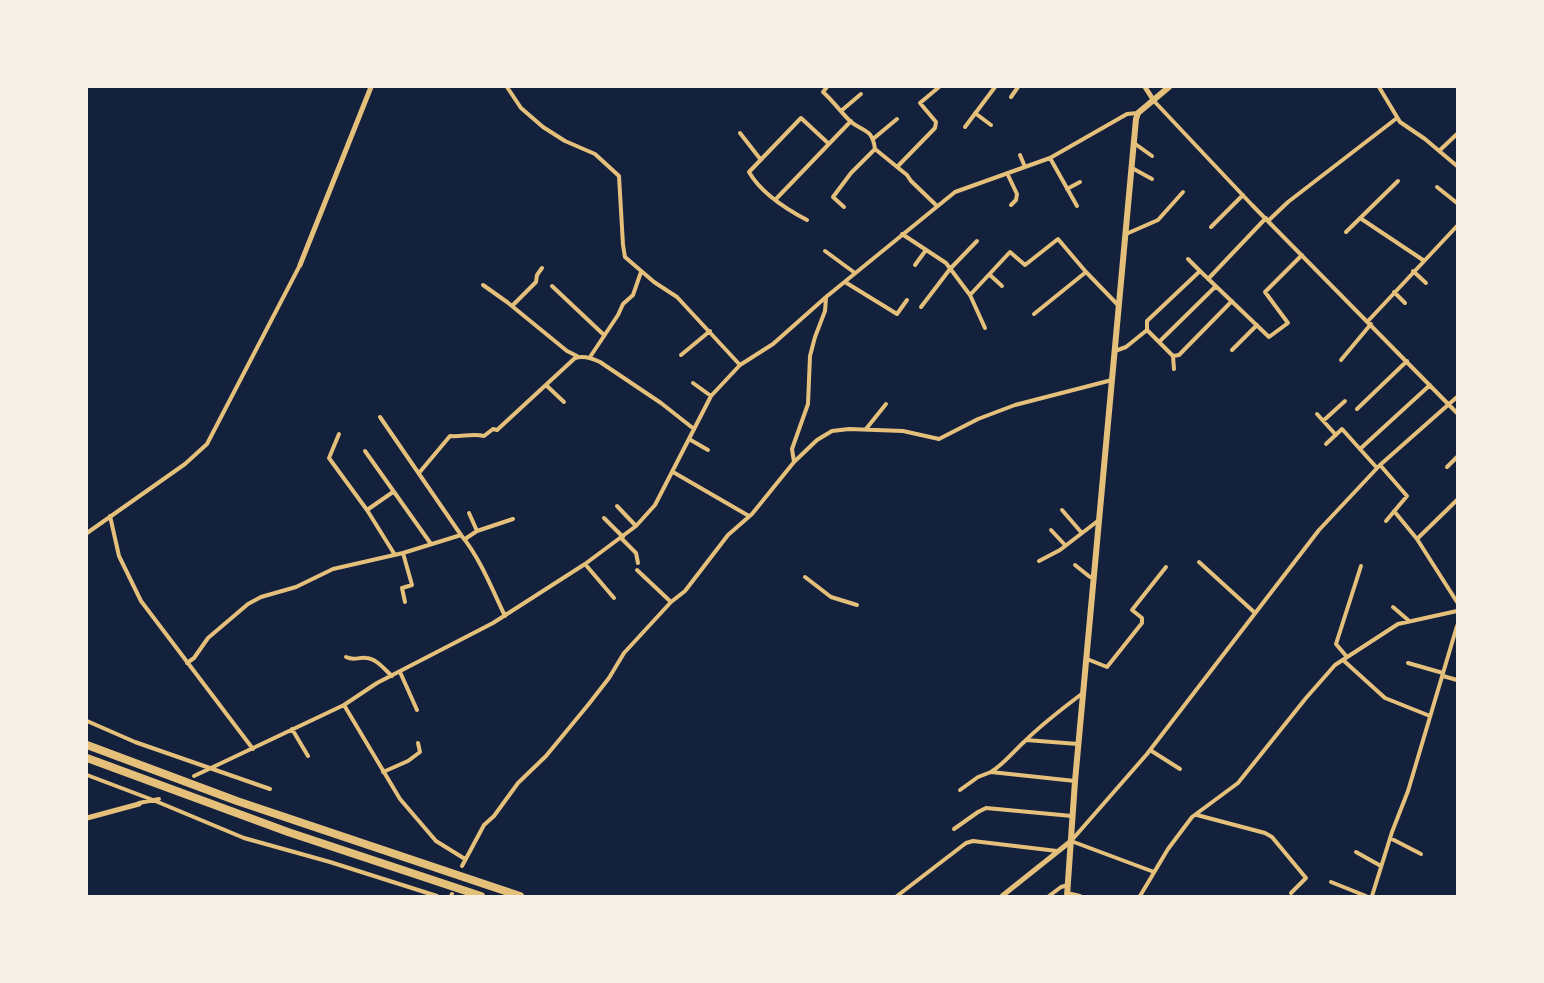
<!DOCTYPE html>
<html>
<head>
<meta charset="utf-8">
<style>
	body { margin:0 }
	#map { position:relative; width:1544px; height:983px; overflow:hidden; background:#14213d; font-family:Quicksand,sans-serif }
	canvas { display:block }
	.frame { position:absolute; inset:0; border:88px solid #f6f1e7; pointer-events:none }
</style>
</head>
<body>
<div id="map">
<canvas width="1544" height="983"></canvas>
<div class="frame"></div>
</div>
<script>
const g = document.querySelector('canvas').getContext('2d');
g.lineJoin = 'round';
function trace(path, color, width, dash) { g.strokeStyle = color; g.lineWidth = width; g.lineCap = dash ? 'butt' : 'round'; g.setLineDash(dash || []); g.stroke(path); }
const minor = new Path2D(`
	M507,87L521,108L543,127L565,141L595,154L619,176L623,245L625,257L654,282L677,297L740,365
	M827,87L823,92C833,101 841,112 850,121C862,132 872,127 875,149L907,175L911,181L937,206
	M1379,87L1400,122L1425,139L1457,166
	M1011,97L1018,87
	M1154,101L1252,205L1457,413
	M841,111L861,94
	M975,113L991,125
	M965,127L995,87
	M740,133L761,160
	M873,139L897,119
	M1134,143L1152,156
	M1439,151L1457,134
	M1020,155L1025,167
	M1050,158L1077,206
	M897,167L935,128L936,122L920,103L939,87
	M1132,168L1152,179
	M1007,173L1017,194L1016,200L1011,205
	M1437,187L1457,203
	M1067,189L1080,182
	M776,199L851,121
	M844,207L833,197L851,173L875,149
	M1360,218L1423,260
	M807,220C786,209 761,193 749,172L801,118L829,144
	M1268,221L1288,202L1397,118
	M1211,227L1243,195
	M1346,232L1398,181
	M902,234L946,263L970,295L985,328
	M1126,234L1158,220L1183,192
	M825,251L855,273
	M1188,259L1200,271
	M915,265L926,250
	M1413,271L1426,283
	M990,275L1002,286
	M1208,279L1266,218
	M845,282L897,314L907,300
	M483,285L507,302L567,351L577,356
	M552,286L604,335
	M1394,292L1405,303
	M970,295L1010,252L1025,265L1058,239L1086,272L1118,305
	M512,306L536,282L537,275L542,268
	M921,307L950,269L977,241
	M1034,314L1086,272
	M1368,321L1457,226
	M1147,330L1173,356L1179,355L1232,301
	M1160,341L1216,286
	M1232,350L1257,325
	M1115,351L1126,347L1147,330V321L1200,271L1269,337L1288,323L1265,292L1302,255
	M681,355L710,331
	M1173,356L1174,369
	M590,357L618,315L623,304L633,295L641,272
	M1341,360L1371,324
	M693,383L711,396
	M546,385L564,402
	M1357,409L1407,361
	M1317,414L1336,435
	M380,417L461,535
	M1323,421L1345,401
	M866,429L886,404
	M339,434L329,458L367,510L395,555
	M689,439L708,450
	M1326,444L1342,429L1377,468
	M1360,449L1430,385
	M365,451L431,544
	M794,462L792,449L808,404L810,356L815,337L825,311L826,298
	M1380,465L1407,496L1386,521
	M1447,467L1457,457
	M673,472L749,516
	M419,473L450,436C462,437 473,433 484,436L493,429L497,430L575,358C584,355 592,358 600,362L661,403L694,429
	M617,506L636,526
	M367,510L393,492
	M1062,510L1081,532
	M1394,511L1417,539L1457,602
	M469,513L477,531
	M110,516L119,556L141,601L253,749
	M604,518L623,537
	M1051,530L1065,545
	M87,533L185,464L207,444L300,265
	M621,538L636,553L638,563
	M465,539L477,531L513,519
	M1417,539L1457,500
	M403,553L412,585L402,588L405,602
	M1039,561L1060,550L1099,520
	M1199,562L1254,612
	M585,564L614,598
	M1075,565L1090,577H1094
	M637,570L671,602
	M805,577L831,597L857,605
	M1393,607L1408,620
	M346,657C354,661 358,657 366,658C376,658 385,670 392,676
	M1347,657L1336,644L1361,566
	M1087,659L1107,667L1142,623V618L1132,610L1166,567
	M1343,660L1385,698L1430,716
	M187,663L194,658L208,638L248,604L261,597L296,587L333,569L403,553L461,535C480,558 492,589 505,616
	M1408,663L1443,673
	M400,672L417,710
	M1443,676L1457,680
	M344,705L400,799L436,841L465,859
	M87,721L135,742L270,789
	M292,729L308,756
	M1026,740L1078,744
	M1150,750L1180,769
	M383,772L408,761L420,752L418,743
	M991,772C1004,764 1013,752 1025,741C1043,723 1063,708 1083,693
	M87,775L153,800L244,838L330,862L437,896
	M194,776L344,705L377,683L493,623L585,564L636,526L655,505L711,396L740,365L773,344L826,297L955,192L1050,158L1127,114L1138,113
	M960,790L978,777L991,772L1075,781
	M139,803L159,799
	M1197,815L1265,833L1272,837L1306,878L1291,893
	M954,829L978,812L986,808L1072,816
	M1390,838L1421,854
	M1356,852L1381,866
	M462,866L484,825L494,816L518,783L546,756L588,705L609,678L624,653L671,602L685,591L728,535L752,514L794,462L817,440L832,431L849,429L903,431L939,439L978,419L1015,405L1112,380
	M1154,872L1071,841L1147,754L1319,530L1380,465L1457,397
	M1331,882L1366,896
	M1067,893L1080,896
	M451,896L452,894
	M897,896L966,843L973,841L1057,851
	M1049,896L1061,887L1068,885
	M1140,896L1168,849L1192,817L1238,783L1306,698L1335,665L1398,624L1457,611
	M1372,896L1392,832L1408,791L1457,626`);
const tertiary = new Path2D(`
	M1145,87L1154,101
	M300,265L371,87
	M87,818L139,804
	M1002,896L1071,841`);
const secondary = new Path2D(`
	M1067,896L1075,781L1136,119L1138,113L1169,87`);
const motorway = new Path2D(`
	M87,745L237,801L520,896
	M87,758L288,832L481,896`);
trace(minor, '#e5c07b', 4);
trace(tertiary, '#e5c07b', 5);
trace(secondary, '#e5c07b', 6);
trace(motorway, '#e5c07b', 8);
</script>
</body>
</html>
